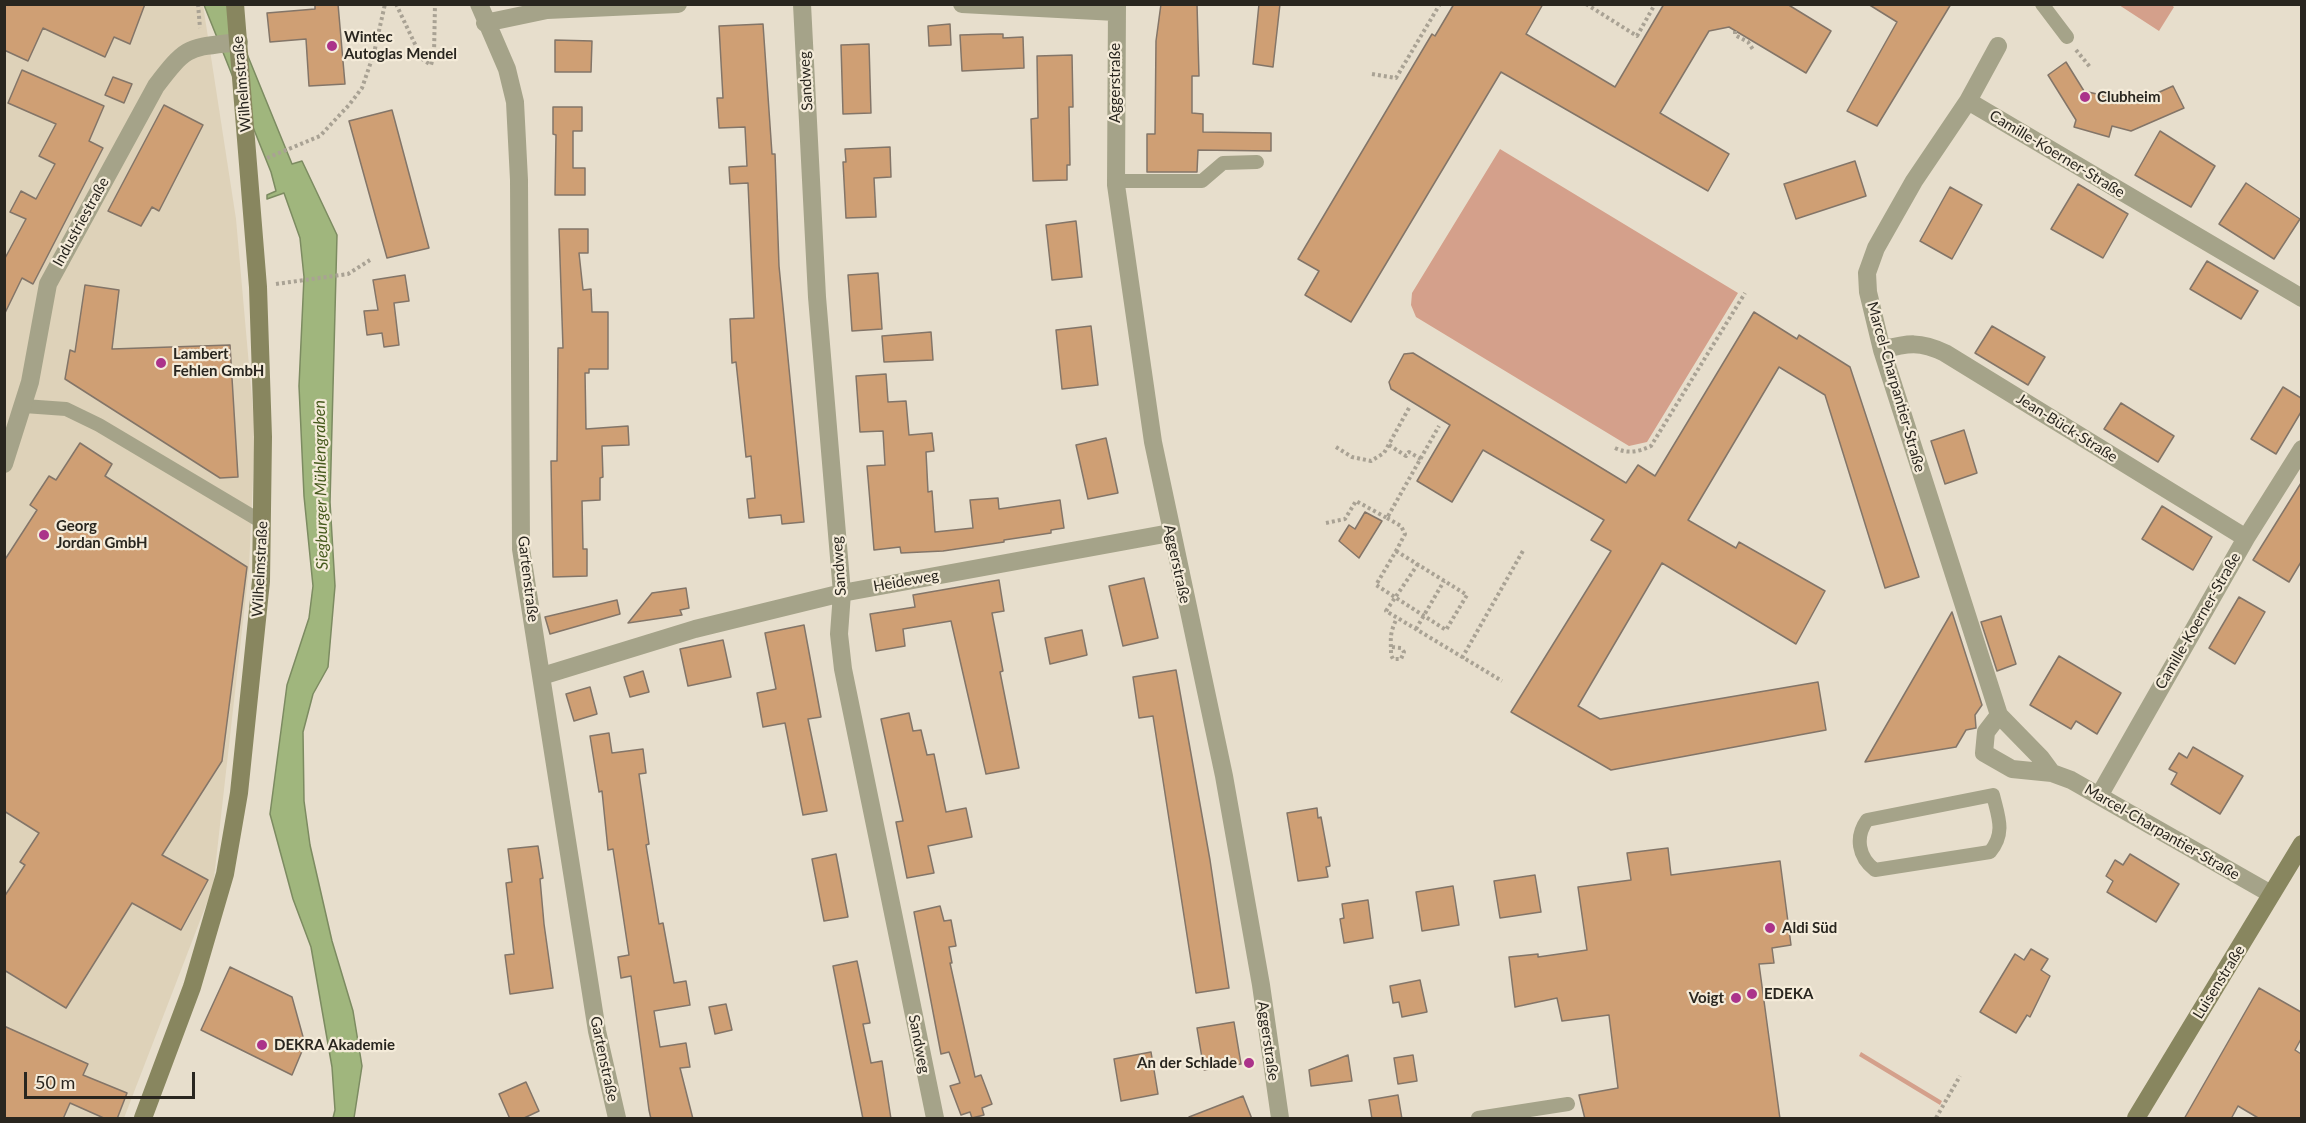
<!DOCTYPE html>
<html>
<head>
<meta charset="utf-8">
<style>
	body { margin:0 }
	#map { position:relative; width:2306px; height:1123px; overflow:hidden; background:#e7decc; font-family:Lato,sans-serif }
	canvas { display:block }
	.frame { position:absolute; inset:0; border:6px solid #29261f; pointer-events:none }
	.scale { position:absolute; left:24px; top:1072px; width:171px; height:27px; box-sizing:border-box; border:3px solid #29261f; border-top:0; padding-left:8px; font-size:18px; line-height:21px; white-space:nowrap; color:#29261f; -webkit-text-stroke:4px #f4ebd9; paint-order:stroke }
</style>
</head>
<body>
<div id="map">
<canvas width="2306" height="1123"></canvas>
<div class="frame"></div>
<div class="scale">50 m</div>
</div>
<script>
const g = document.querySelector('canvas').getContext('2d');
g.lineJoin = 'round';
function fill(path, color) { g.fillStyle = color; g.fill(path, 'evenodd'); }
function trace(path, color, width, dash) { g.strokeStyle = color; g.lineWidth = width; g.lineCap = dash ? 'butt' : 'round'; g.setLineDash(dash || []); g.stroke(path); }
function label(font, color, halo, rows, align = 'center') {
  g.font = font + ' Lato,sans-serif'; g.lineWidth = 4.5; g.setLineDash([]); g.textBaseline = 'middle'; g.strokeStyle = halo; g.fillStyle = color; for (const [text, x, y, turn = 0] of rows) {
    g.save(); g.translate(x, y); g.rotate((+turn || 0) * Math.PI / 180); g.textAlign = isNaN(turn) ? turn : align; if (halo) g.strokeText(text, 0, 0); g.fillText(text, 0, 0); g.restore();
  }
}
const built = new Path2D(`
	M5,5H203L236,219L255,433L249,568L213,887L124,1118H5Z`);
const green = new Path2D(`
	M2170,4L2174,7L2159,31L2119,5Z
	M1500,149L1738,293L1647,442L1629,446L1416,317L1411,305L1412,293Z
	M1861,1052L1942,1101L1940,1105L1859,1056Z`);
const water = new Path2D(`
	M204,5H227L292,164L302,161L337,235L330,502L335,586L328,667L313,694L303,732L304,801L310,845L332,941L353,1011L362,1066L354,1118H333L335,1110L332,1067L311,947L293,899L270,814L287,685L309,618L313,586L304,496L299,386L304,277L300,238L284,193L267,199V195L276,191L271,172Z`);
const building = new Path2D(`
	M4,4H145L130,44L114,37L105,57L43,28L28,61L4,50Z
	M315,4H338L345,84L309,86L306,39L270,42L267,13L315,9Z
	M1161,4H1197L1199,76H1192V113L1203,114V132L1271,133V151L1198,150L1197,172H1147V134H1155L1156,41Z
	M1259,4H1280L1273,67L1253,64Z
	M1454,4H1543L1526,34L1615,87L1664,4H1787L1831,31L1806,73L1729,27L1709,31L1660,113L1729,154L1708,191L1501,72L1351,322L1305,295L1319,271L1298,259L1432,34L1435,36Z
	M1868,4H1951L1877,126L1847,111L1897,22Z
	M763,24L772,154H775L779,266L804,522L782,524L781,515L749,518L747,499L755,498L751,456L746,457L736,362L732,363L730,319L754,318L748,183L730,184L729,167L747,166L745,127L719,128L717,98H723L719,26Z
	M950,24L951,45L929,46L928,26Z
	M991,34H1003V38L1023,37L1024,68L962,71L960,35Z
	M555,40L592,41L591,72H555Z
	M869,44L871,113L843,114L841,45Z
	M1072,55L1073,107H1069L1070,165H1067V180L1033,181L1031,119L1038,118L1037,56Z
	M2066,62L2084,91L2135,103L2173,86L2184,108L2131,131L2112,126L2109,137L2074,127L2076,120L2048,75Z
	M22,70L104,106L89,141L103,148L33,284L22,278L4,315V260L26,219L10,212L21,191L36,199L55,164L39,156L56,124L8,103Z
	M113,77L132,84L124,103L105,95Z
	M164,105L203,125L159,211L152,207L141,226L108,211Z
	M553,107H582V131H573V168H585V195H555L556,135L553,134Z
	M392,110L429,248L387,258L349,121Z
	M2160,131L2215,166L2191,207L2135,175Z
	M890,147L891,177L874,178L876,217L846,218L843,162H846L845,149Z
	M1855,161L1866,196L1796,219L1784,184Z
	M2246,183L2300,219L2274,259L2219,224Z
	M2078,184L2128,214L2103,258L2051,229Z
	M1950,187L1982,205L1952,259L1920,241Z
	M1076,221L1082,277L1052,280L1046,225Z
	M559,229H588V253H579L583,290L591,289L592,312H608V369H589V373H585L586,429L628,426L629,445L602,446L603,477L600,478V500L582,501L583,549H587V576L553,577L551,461H557L558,348H563Z
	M2207,261L2258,291L2241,319L2190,289Z
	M878,273L882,329L852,331L848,275Z
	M405,275L409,301L394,303L399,345L384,347L382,333L367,335L364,311L378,310L373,280Z
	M85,285L119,290L112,349L230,345L238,477L220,478L65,379L70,350L75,352Z
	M1754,312L1797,339L1799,335L1850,367L1919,577L1885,588L1825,395L1779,367L1688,520L1736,548L1739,542L1825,591L1796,644L1662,563L1578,706L1600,719L1818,682L1826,730L1611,770L1511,712L1611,551L1591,540L1604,520L1483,450L1452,502L1417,481L1450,425L1391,389L1389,382L1404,354L1413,353L1626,483L1638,465L1655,476Z
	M1091,326L1098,385L1062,389L1056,330Z
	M1992,326L2045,357L2028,385L1975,353Z
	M931,332L933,360L884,362L882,336Z
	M886,374L888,402L906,401L909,435L932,433L934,451L926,452L928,492L932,491L935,532L973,528L970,500L998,498L999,509L1060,500L1064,528L1051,530V533L1004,540V542L943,551L901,553L900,547L874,550L867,466L885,465L883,431L860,432L856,376Z
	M2283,387L2301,398V412L2276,454L2251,439Z
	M2121,403L2174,436L2158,462L2104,429Z
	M1964,430L1977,473L1945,484L1931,441Z
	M1106,438L1118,493L1088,499L1076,445Z
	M80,443L112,464L105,476L247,567L222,761L162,855L208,880L181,930L132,903L66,1008L4,970V897L25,865L20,862L39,833L4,811V561L37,510L30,505L49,476L56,480Z
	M2301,483V562L2289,582L2253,560Z
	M2162,506L2212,537L2193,570L2142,539Z
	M1365,512L1382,521L1359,558L1339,541L1349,525L1355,529Z
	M1144,578L1158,638L1123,646L1109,586Z
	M999,580L1004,611L992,613L1003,671L1000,672L1019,768L986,774L951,621L903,629L905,646L876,651L870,614L915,607L913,595Z
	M686,588L689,608L680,610L682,615L628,623L652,593Z
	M2239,597L2265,612L2235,664L2209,648Z
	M617,600L620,614L550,634L545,617Z
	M1952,612L1982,705L1975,715L1976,728L1966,730L1956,747L1865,762Z
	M2001,616L2016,664L1997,671L1981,622Z
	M804,625L821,717L808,719L827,811L803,815L785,723L763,727L757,693L776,689L765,633Z
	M1082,630L1087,655L1050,664L1045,638Z
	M723,640L731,677L688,686L680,649Z
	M2059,656L2121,693L2097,734L2076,721L2071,729L2030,705Z
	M1176,670L1210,860L1229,988L1196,993L1153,716L1139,718L1133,677Z
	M643,671L649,692L630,697L624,677Z
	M590,687L597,714L574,721L566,694Z
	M909,713L913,731L921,730L927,755L934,754L946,812L966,808L972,837L928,846L934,873L907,878L896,822L903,821L881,719Z
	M609,733L612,753L643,749L646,773L639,774L649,844L646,845L659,924L663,923L674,983L686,981L690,1005L654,1011L660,1047L686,1043L690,1067L680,1068L693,1119H651L649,1110L631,976L621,978L618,957L629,955L613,849L608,850L602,791L599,792L590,736Z
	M2193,747L2243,776L2220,814L2171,784L2177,773L2169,769L2179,753L2187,758Z
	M1317,808L1318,818L1321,817L1330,866L1326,867L1328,877L1298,881L1287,813Z
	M538,846L543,878L540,879L544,924L553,988L510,994L505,955L514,954L506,883L512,882L508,849Z
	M1668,848L1671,875L1780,861L1791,945L1772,948L1774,963L1759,964L1780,1119H1585L1579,1095L1618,1088L1609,1015L1562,1021L1557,998L1515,1007L1509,957L1538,954V957L1587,950L1578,887L1631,880L1627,853Z
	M836,854L848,917L824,921L812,859Z
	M2130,854L2179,884L2156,922L2107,892L2113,881L2106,876L2115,860L2123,865Z
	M1535,875L1541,912L1500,918L1494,881Z
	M1453,886L1459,925L1422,931L1416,892Z
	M1368,900L1373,938L1344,943L1340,919L1344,918L1342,904Z
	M940,906L944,921L951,920L956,946L949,947L952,963H950L975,1077L981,1075L992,1104L982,1108L984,1115L972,1118L970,1112L961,1115L950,1086L960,1083L949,1052L941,1054L914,912Z
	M2031,949L2048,959L2041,970L2050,976L2030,1017L2027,1015L2016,1033L1980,1012L2015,954L2024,960Z
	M857,961L870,1023L863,1024L871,1063L882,1061L891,1119H863L833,966Z
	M230,967L292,997L305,1044L292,1075L201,1030Z
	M1420,980L1427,1012L1402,1017L1399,1002L1393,1003L1390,986Z
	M2259,988L2301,1012V1039L2295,1050L2301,1054V1119H2260L2238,1106L2231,1119H2184Z
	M726,1004L732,1030L715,1034L709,1007Z
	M1234,1022L1241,1064L1204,1070L1197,1028Z
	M4,1026L88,1064L83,1075L127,1093L117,1119H106L70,1103L63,1119H4Z
	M1151,1052L1158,1094L1121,1101L1114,1059Z
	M1348,1055L1352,1081L1311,1086L1309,1070Z
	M1413,1055L1417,1081L1398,1084L1394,1058Z
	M526,1082L539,1111L522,1119H510L499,1094Z
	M1398,1095L1402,1119H1372L1369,1100Z
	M1243,1096L1252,1119H1190L1189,1117Z`);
const path = new Path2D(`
	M198,4L200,28
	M396,4L422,59L431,65L434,55L435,4
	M1586,4L1637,36L1655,4
	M1735,31V35L1748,42L1754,51
	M2076,50L2090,67
	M1372,74L1396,78L1440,4
	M267,158L320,136L349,105L362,88L374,53L385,4
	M276,284L348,274L370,260
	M1389,445L1406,456L1409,452L1421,459
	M1336,447L1352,457L1371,461L1384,453L1409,408
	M1615,448C1628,454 1638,452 1651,446L1745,293
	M1387,518L1401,526L1405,534L1396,551
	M1326,523L1345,519L1356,501L1387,518L1439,426
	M1396,551L1467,595L1446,630L1376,585Z
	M1418,564L1386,611L1502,681
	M1416,629L1444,581
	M1392,647L1401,648L1404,652L1401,659H1393L1391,655C1391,639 1389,634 1397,618
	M1462,658L1524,549
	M1936,1118L1960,1076`);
const lane = new Path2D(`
	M2042,4L2067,37
	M1116,181H1202L1223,163L1257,162
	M24,406L66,409L99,425L262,522
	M1993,795C1998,816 2006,833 1990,852L1875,870C1858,857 1855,837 1867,820Z
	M1478,1118L1568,1104`);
const street = new Path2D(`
	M479,4L507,69L515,102L519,180L521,549L597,1031L617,1118
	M802,4L817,297L842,593L839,634L843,669L935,1118
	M962,4L1116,12
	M1117,4L1116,185L1153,442L1224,776L1261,985L1280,1118
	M485,23L547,10L678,4
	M1998,46L1968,101L1914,181L1876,248L1867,273L1868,292L1882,350L1999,715L2041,758L2052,773
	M1968,101L2302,298
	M1882,350C1908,343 1920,341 1945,353L2246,538
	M4,464L30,382L48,284L156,86C188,44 188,48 239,42
	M542,676L695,629L842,593L1170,533
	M1999,715L1986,732L1984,753L2012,769L2052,773L2071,780L2271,894
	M2099,796L2246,538L2302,449`);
const secondary = new Path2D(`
	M143,1118L192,987L225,874L239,793L261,581L263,437L258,287L235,4
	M2136,1118L2302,844`);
const markers = [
	[332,46,6,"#ab338a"],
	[2085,97,6,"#ab338a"],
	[161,363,6,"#ab338a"],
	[44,535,6,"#ab338a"],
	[1770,928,6,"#ab338a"],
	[1752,994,6,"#ab338a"],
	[1736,998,6,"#ab338a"],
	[262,1045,6,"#ab338a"],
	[1249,1063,6,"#ab338a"]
];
const poiNames = [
	["Wintec",344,37],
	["Autoglas Mendel",344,54],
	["Clubheim",2097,97],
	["Lambert",173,354],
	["Fehlen GmbH",173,371],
	["Georg",56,526],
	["Jordan GmbH",56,543],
	["Aldi Süd",1782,928],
	["EDEKA",1764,994],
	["Voigt",1724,998,"right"],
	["DEKRA Akademie",274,1045],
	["An der Schlade",1237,1063,"right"]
];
const streetNames = [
	["Sandweg",806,81,-93],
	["Aggerstraße",1115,83,-90],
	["Wilhelmstraße",242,84,-95],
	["Camille-Koerner-Straße",2057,154,31],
	["Industriestraße",81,222,-61],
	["Marcel-Charpantier-Straße",1896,387,74],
	["Jean-Bück-Straße",2067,428,32],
	["Aggerstraße",1177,564,78],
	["Sandweg",839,566,-94],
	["Wilhelmstraße",260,569,-87],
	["Gartenstraße",528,579,83],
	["Heideweg",906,581,-10],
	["Camille-Koerner-Straße",2198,621,-60],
	["Marcel-Charpantier-Straße",2162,832,30],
	["Luisenstraße",2219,982,-58],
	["Aggerstraße",1268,1041,82],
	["Sandweg",919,1044,79],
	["Gartenstraße",604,1059,78]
];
const waterNames = [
	["Siegburger Mühlengraben",321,485,-91]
];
fill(built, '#ded2b9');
fill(green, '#d4a08b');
fill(water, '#a0b67d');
trace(water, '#7c8b61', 1.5);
fill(building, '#cf9f74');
trace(building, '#837568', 1.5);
trace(path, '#a9a294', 4, [3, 3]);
trace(lane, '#a5a389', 14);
trace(street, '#a5a389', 18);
trace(secondary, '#88865f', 18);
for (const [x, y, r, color] of markers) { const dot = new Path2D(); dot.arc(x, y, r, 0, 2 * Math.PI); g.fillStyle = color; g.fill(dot); trace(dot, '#f4ebd9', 2); }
label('bold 15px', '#29261f', '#f4ebd9', poiNames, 'left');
label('15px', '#29261f', '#f4ebd9', streetNames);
label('italic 16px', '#45591c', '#f4ebd9', waterNames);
</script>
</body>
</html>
